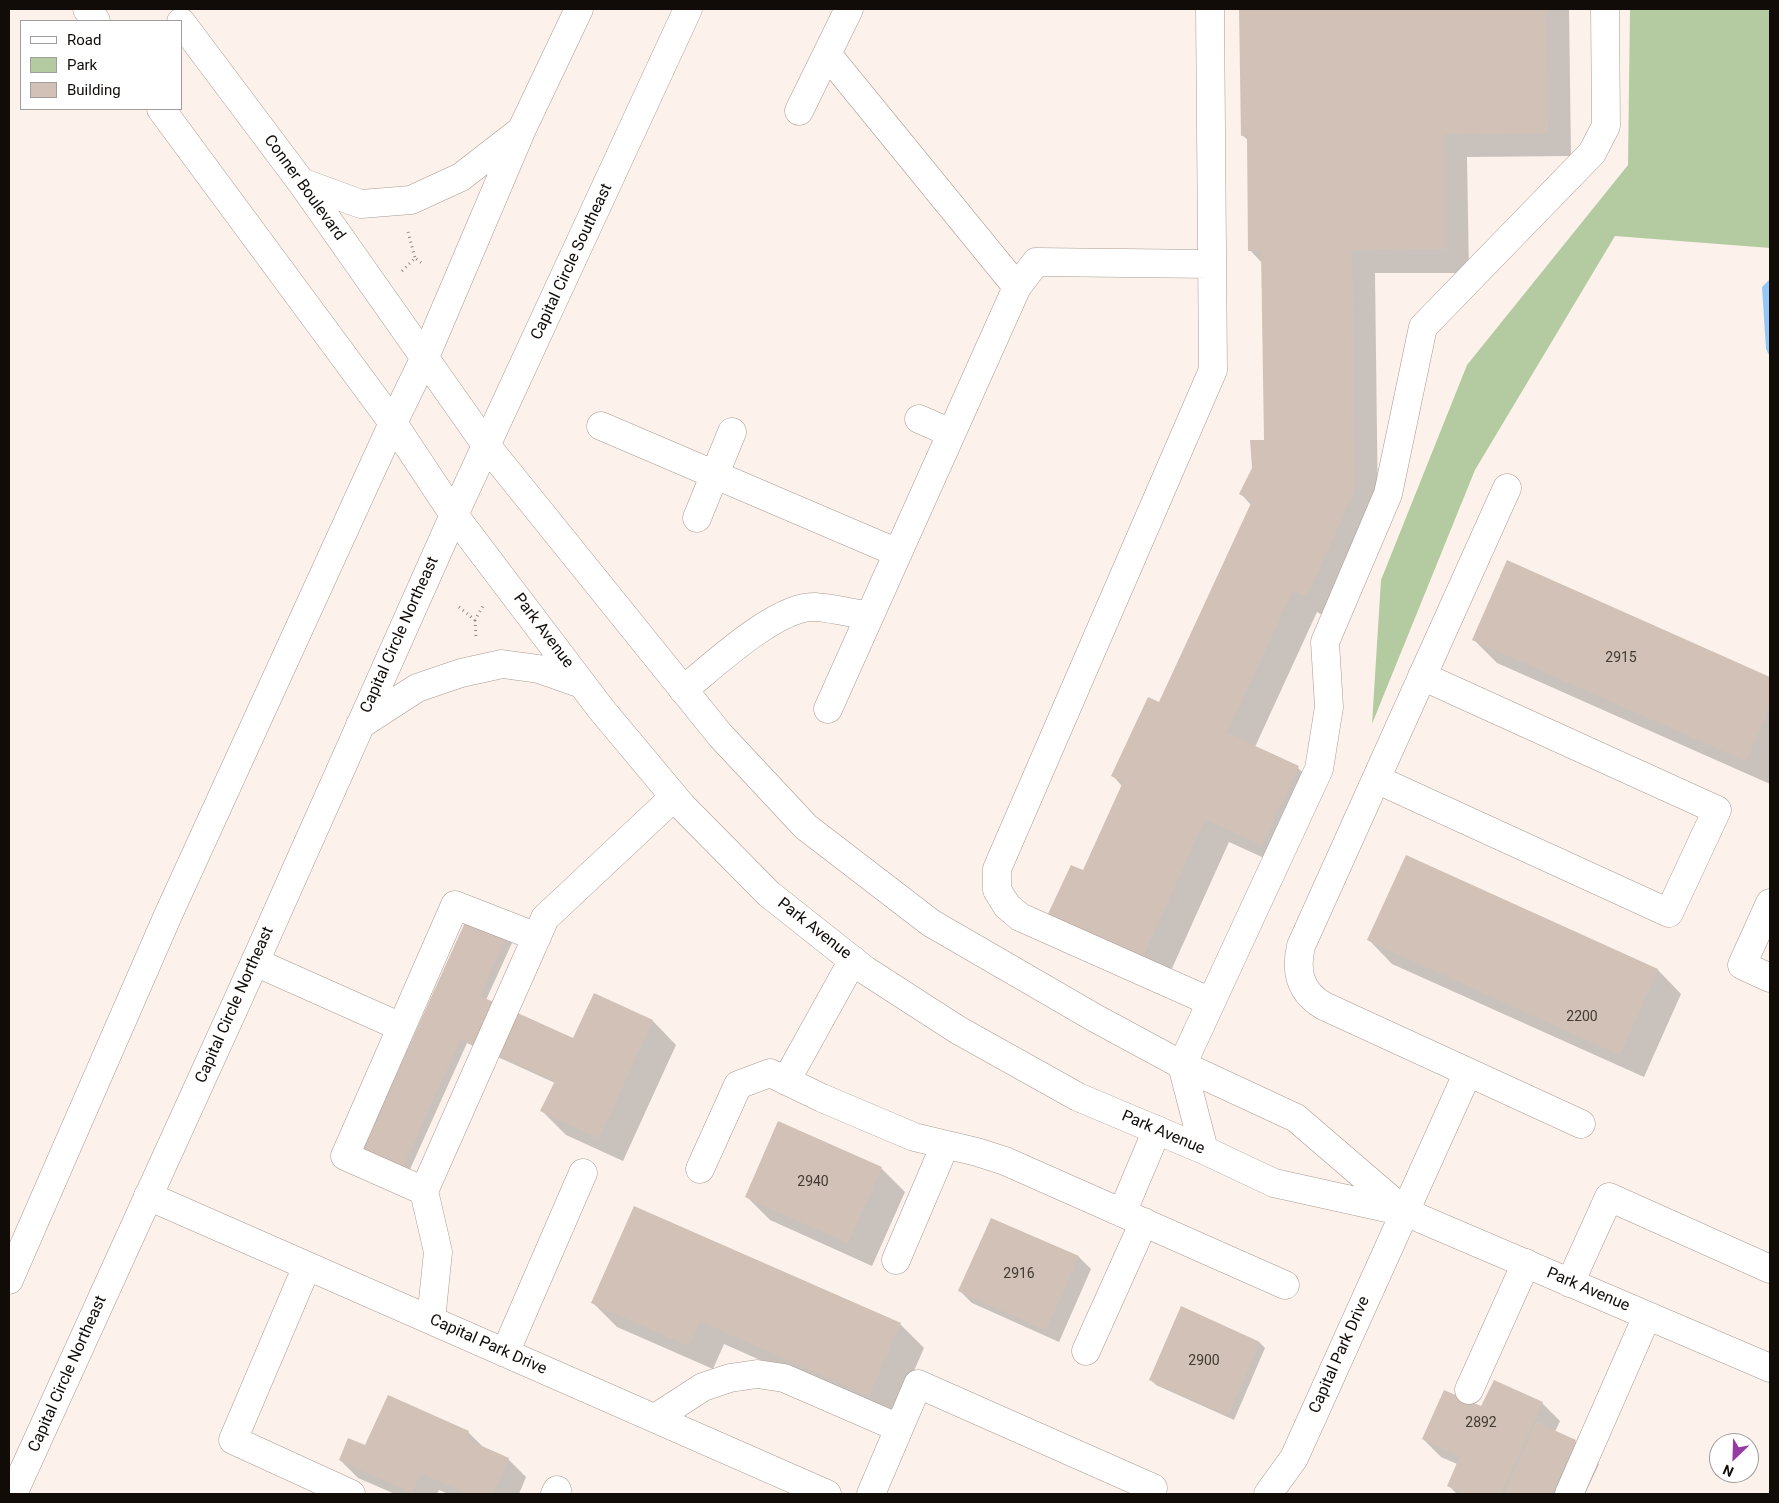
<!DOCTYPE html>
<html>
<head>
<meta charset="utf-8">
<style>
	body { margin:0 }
	#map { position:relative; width:1779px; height:1503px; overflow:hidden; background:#fcf2eb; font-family:Roboto,sans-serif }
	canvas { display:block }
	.frame { position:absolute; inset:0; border:10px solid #110c08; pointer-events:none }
	.legend { position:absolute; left:20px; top:20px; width:162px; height:90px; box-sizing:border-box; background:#fff; border:1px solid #a09e9c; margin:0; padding:6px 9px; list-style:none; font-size:15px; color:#110c08 }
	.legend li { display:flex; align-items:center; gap:10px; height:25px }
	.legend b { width:25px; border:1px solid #a09e9c }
	.north { position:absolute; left:1709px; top:1433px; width:50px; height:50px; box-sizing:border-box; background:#fff; border:1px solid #a09e9c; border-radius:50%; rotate:204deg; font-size:14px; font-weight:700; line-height:20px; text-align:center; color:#110c08 }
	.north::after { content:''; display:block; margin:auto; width:18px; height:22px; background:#963aa4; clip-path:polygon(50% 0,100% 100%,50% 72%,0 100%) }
</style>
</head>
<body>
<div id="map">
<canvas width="1779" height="1503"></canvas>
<div class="frame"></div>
<ul class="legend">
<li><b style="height:6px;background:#fff"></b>Road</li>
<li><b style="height:14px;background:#b4cba1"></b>Park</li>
<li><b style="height:14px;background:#d2c1b6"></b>Building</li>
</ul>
<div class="north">N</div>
</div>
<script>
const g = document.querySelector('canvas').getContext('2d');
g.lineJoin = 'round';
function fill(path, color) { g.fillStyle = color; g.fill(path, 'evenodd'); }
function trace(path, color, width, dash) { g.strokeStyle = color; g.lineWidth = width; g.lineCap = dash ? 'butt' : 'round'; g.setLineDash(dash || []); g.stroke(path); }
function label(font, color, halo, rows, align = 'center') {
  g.font = font + ' Roboto,sans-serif'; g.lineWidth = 5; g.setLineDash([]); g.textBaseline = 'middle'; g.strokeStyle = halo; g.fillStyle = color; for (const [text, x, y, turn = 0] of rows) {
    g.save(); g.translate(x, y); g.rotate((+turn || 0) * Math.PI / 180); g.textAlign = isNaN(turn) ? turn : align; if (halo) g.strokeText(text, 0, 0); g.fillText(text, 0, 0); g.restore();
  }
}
const green = new Path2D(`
	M1630,9H1770V248L1615,236L1475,470L1372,724L1381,580L1467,365L1628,165Z`);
const water = new Path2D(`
	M1770,279V357L1766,349L1762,287Z`);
const shadow = new Path2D(`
	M1241,9H1569L1571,156L1467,157L1469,273H1375L1378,514L1330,619L1317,612L1255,747L1298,768L1322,791L1286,868L1229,842L1165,984L1072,942L1083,872L1122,786L1113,776L1159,704L1251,505L1241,494L1265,441L1262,263L1250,250L1249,141L1242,135Z
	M1507,562L1770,678V784L1497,663L1473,639Z
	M1406,857L1658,970L1681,994L1644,1077L1392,964L1369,940Z
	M506,937L512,943L486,1000L573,1039L595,995L653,1021L676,1045L623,1161L566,1135L542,1111L555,1083L467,1043L407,1176L368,1158Z
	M881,1168L905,1192L872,1266L770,1220L746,1196Z
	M992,1219L1079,1257L1091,1269L1059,1342L972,1303L960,1291Z
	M593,1303L900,1324L924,1348L893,1419L724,1344L713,1369L617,1327Z
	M1260,1343L1265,1348L1234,1420L1156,1385L1150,1379Z
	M1542,1403L1560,1421L1555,1432L1575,1441L1599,1464L1585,1494H1457L1448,1485L1457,1464L1441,1457L1423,1439L1482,1408Z
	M468,1432L485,1449L508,1459L526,1477L519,1494H448L439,1490L437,1494H395L358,1478L340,1460L366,1447Z`);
const building = new Path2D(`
	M1239,9H1546L1548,133L1444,134L1445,249L1352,250L1355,490L1307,596L1293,590L1227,733L1299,766L1262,845L1205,819L1141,961L1046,918L1071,865L1083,870L1123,782L1111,776L1148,697L1159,702L1252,501L1239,494L1252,468L1250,440H1264L1261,251H1248L1247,135L1241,136Z
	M1507,560L1770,677V706L1746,761L1472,640Z
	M1406,855L1658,969L1620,1055L1367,940Z
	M467,918L507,936L480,996L573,1038L594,993L653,1020L599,1138L540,1111L555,1081L461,1038L401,1171L361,1152Z
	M778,1121L882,1167L848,1243L745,1197Z
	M634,1206L901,1323L869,1396L700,1321L689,1346L591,1303Z
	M991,1218L1079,1256L1046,1330L958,1291Z
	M1181,1306L1260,1342L1228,1415L1149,1380Z
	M1494,1380L1543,1402L1501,1494H1465L1447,1486L1460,1456L1422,1439L1444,1390L1481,1406Z
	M388,1395L469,1431L466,1439L509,1458L493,1494H468L421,1473L412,1493L339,1460L348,1438L365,1445Z
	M1536,1422L1576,1440L1551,1494H1504Z`);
const path = new Path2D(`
	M408,232L415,258
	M402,271L415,258L424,265
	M459,607L475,620L483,606
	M475,620L476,638`);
const minor = new Path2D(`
	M1210,9L1213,370L997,869V890L1007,906L1020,917L1211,1002
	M827,54L1017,287
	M799,111L849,9
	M919,419L951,433
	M601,426L898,553
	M1507,488L1301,946C1295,972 1300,992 1324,1006L1581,1124
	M697,518L732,432
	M683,690C713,666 777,605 815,607C833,608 851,613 869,616
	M828,709L1017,287L1036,262L1212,264
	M1376,779L1669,913L1717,810L1422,676
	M1770,903L1742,965L1770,978
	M255,962L401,1027
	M1182,1065L1319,769L1329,707L1325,642L1388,494L1423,327L1592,153L1606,126L1605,9
	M786,1081L853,960
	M700,1169L738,1085L770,1073L822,1098L914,1137L977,1152L1005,1161L1285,1285
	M424,1191L345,1156L455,905L537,937
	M148,1196L827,1494
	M1122,1213L1157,1130
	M896,1260L945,1145
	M307,1266L233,1440L351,1494
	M1570,1283L1609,1197L1770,1269
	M431,1320L438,1252L424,1191L545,918L674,797
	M1086,1351L1144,1222
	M505,1353L583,1173
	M1469,1390L1526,1263
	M655,1418L703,1387L730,1378L757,1374L784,1378L899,1428
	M555,1494L557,1490
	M871,1494L918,1384L1153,1488
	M1268,1494L1294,1458L1468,1072
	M1569,1494L1647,1316`);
const major = new Path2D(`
	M87,9L96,21
	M181,22L301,182L486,445L720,735L806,827L931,923L1095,1018L1182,1065L1296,1118L1403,1210
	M161,109L393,423L454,515L601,709L682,806L769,894L865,970L958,1030L1078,1097L1204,1150L1274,1183L1405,1212L1770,1368
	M301,182L361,204L411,200L461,177L519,132
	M360,725L417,688L461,673L502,664L539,669L582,684
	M1182,1065L1204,1150
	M9,1280L169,913L393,423L425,357L522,129L579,9
	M13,1494L255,962L454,515L688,9`);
const numberNames = [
	["2915",1621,658],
	["2200",1582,1017],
	["2940",813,1182],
	["2916",1019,1274],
	["2900",1204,1361],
	["2892",1481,1423]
];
const streetNames = [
	["Conner Boulevard",304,188,54],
	["Capital Circle Southeast",572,262,-65],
	["Park Avenue",543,631,53],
	["Capital Circle Northeast",400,635,-66],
	["Park Avenue",814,929,38],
	["Capital Circle Northeast",235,1005,-66],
	["Park Avenue",1163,1133,23],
	["Park Avenue",1588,1290,23],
	["Capital Park Drive",488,1345,24],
	["Capital Park Drive",1340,1355,-66],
	["Capital Circle Northeast",68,1374,-66]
];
fill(green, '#b4cba1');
fill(water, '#93c7f8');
fill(shadow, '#0003');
fill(building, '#d2c1b6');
trace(minor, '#aa9a90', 29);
trace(major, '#aa9a90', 29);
trace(path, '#938b85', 3, [1, 4]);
trace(minor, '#fff', 28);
trace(major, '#fff', 28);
label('14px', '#413934', null, numberNames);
label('16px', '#110c08', '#fff', streetNames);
</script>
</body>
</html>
